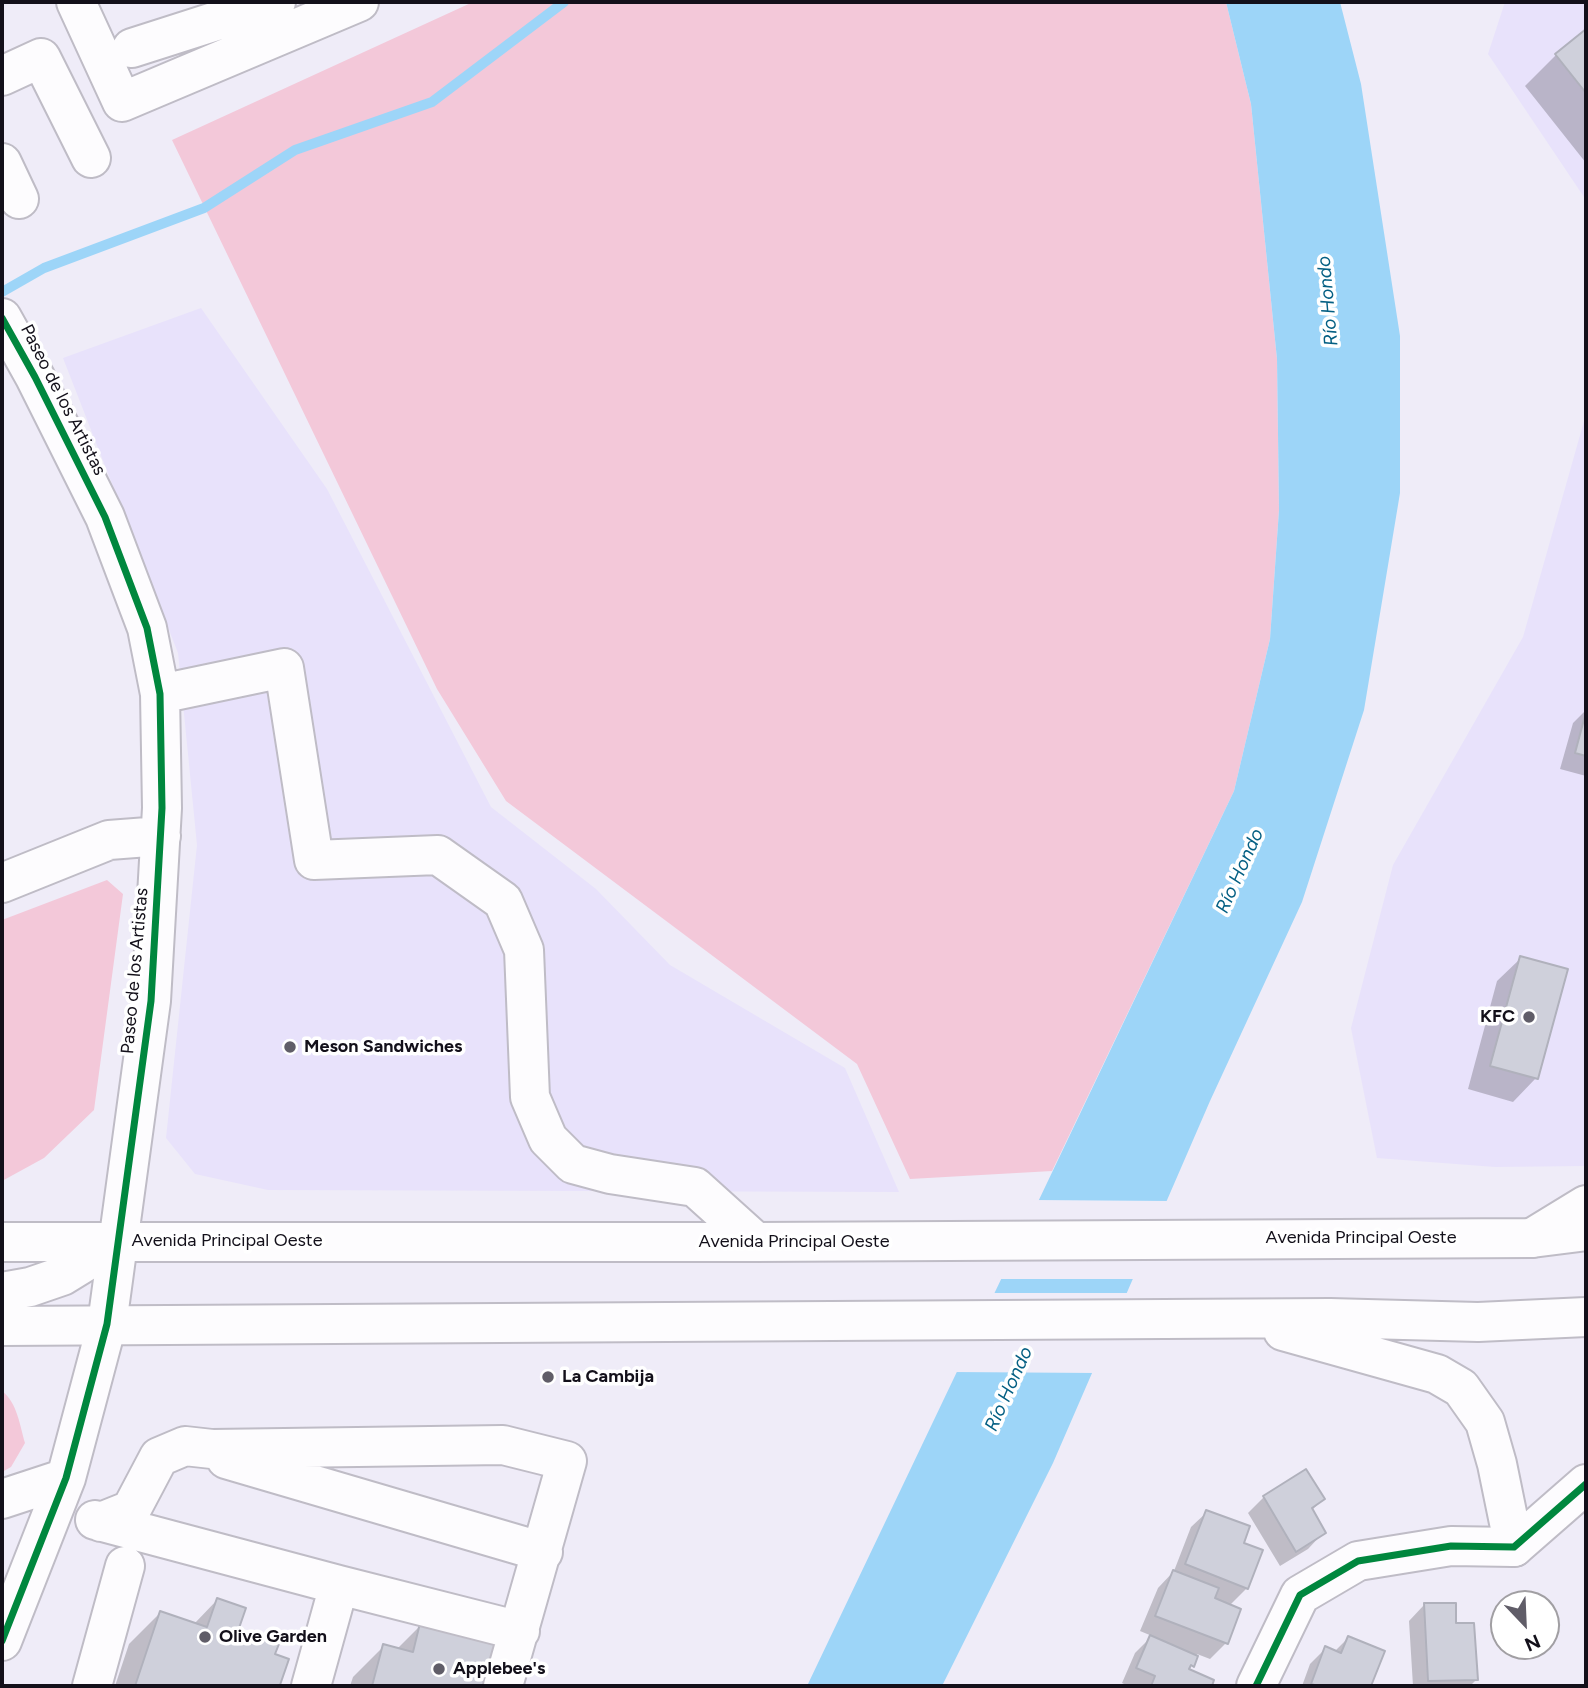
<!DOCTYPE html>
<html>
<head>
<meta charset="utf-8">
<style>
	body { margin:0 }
	#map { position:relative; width:1588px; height:1688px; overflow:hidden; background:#efecf8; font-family:Figtree,sans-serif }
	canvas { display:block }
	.frame { position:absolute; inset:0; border:4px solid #13101a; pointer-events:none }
	.north { position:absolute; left:1490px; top:1590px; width:70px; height:70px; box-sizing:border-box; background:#fff; border:2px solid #a19fa3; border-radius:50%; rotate:157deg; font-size:19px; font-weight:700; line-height:28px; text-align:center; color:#13101a }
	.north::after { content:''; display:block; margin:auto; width:24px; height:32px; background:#605d68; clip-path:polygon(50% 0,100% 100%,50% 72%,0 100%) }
</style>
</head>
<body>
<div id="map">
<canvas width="1588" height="1688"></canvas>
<div class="frame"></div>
<div class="north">N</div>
</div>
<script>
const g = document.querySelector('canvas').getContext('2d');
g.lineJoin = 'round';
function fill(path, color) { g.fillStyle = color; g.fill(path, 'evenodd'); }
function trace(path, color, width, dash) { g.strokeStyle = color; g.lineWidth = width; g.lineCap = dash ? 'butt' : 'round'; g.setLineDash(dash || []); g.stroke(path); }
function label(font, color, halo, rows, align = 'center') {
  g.font = font + ' Figtree,sans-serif'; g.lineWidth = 7; g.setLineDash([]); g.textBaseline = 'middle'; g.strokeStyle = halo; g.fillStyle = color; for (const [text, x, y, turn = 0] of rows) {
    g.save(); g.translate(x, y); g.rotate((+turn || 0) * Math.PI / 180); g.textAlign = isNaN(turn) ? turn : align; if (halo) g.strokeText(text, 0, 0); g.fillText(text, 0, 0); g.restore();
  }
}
const built = new Path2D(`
	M1505,2H1586V200L1488,54Z
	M201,308L327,489L491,807L596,889L670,965L845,1068L899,1192L268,1190L195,1174L166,1138L197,845L178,653L63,358Z
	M1586,414V1166L1495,1167L1377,1158L1351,1028L1393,865L1523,637Z`);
const green = new Path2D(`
	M473,2H1226L1251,104L1277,359L1279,510L1270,639L1234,791L1052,1171L910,1179L857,1064L506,801L437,689L172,140Z
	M107,880L123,894L94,1110L44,1158L2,1181V920Z
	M2,1391C17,1402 20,1426 25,1443L11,1467L2,1472Z`);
const water = new Path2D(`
	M1226,2H1340L1361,84L1400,336V493L1364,710L1302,902L1210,1101L1053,1463L942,1686H807L1234,791L1270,639L1279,510L1277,359L1251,104Z`);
const pier = new Path2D(`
	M1034,1200L1170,1201L1137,1279H997Z
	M990,1293H1130L1096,1373L953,1372Z`);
const shadow = new Path2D(`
	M1586,32V163L1525,86L1556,55Z
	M1586,710V776L1560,769L1573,723Z
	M1521,958L1536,1078L1513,1102L1468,1089L1497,981Z
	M1306,1471L1323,1499L1311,1511L1323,1533L1308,1549L1280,1566L1248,1513L1264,1497Z
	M1207,1512L1241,1544L1247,1588L1229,1606L1239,1610L1226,1643L1210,1659L1197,1654L1188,1671L1212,1681L1210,1686H1128L1122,1683L1135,1653L1152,1636L1140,1631L1158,1588L1174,1571L1191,1527Z
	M217,1600L236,1632L272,1655L287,1660L278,1686H115L129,1644L160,1613L194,1624Z
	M1424,1605L1454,1625L1476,1680L1470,1686H1413L1409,1621Z
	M421,1625L496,1686H350L353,1677L384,1646L397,1649Z
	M1348,1638L1383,1652L1369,1686H1302L1310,1664L1326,1648L1334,1652Z`);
const stream = new Path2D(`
	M2,292L44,268L204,208L295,150L432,102L564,2`);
const building = new Path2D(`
	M1586,29V93L1555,54Z
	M1586,712V756L1575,753Z
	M1520,956L1568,969L1538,1079L1490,1066Z
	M1306,1469L1325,1499L1312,1508L1326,1533L1296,1552L1263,1496Z
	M1206,1510L1250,1526L1244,1543L1263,1550L1248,1589L1185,1564Z
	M1173,1570L1219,1588L1215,1598L1241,1609L1228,1644L1155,1616Z
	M217,1598L246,1608L238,1631L279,1644L275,1654L289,1659L280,1685L283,1686H135L160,1611L207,1627Z
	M1424,1603H1456V1623H1474L1478,1680L1428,1681Z
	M420,1623L508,1646L497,1686H372L383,1644L413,1652Z
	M1150,1635L1198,1656L1194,1667L1191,1665L1189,1669L1214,1680L1212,1686H1151L1155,1676L1136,1668Z
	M1348,1636L1385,1651L1371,1686H1318L1311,1684L1325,1646L1341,1653Z`);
const minor = new Path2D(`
	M76,2L122,102L359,2
	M132,48L276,2
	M2,76L41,58L91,158
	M2,163L19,199
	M2,318L35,377L105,517L147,628L160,694L162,808L151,1001L107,1324L66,1478L2,1641
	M160,694L284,668L314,860L438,855L503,901L524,950L530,1097L548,1139L573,1164L610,1174L695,1187L756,1242
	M2,883L109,840L161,836
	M1532,1238L1586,1205
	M226,1459L543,1552
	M2,1499L66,1478
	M95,1520L339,1585L520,1631
	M101,1522L131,1510L159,1457L185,1446L212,1449L503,1445L567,1461L503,1686
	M92,1686L125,1566
	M311,1686L339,1585
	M1256,1686L1300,1595L1358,1561L1451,1546L1514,1547L1586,1484`);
const major = new Path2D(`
	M2,1242H756L1532,1238L1586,1231
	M2,1326L1330,1318L1478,1322L1586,1317
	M1283,1331L1437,1374L1461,1388L1485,1422L1497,1464L1514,1547`);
const highway = new Path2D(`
	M2,1292L30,1287L62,1276L119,1241`);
const cycleway = new Path2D(`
	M2,318L35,377L105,517L147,628L160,694L162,808L151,1001L107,1324L66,1478L2,1641
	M1256,1686L1300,1595L1358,1561L1451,1546L1514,1547L1586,1484`);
const markers = [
	[1529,1017,7,"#605d68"],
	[290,1047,7,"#605d68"],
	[548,1377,7,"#605d68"],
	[205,1637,7,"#605d68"],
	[439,1669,7,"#605d68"]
];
const streetNames = [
	["Paseo de los Artistas",63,400,63],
	["Paseo de los Artistas",135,971,-85],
	["Avenida Principal Oeste",1361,1238],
	["Avenida Principal Oeste",227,1241],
	["Avenida Principal Oeste",794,1242]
];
const poiNames = [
	["KFC",1515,1017,"right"],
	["Meson Sandwiches",304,1047],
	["La Cambija",562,1377],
	["Olive Garden",219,1637],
	["Applebee's",453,1669]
];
const waterNames = [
	["Río Hondo",1328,301,-95],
	["Río Hondo",1240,871,-66],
	["Río Hondo",1009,1389,-66]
];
fill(built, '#e8e2fb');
fill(green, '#f3c8d9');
fill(water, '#9dd5f8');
fill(pier, '#efecf8');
fill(shadow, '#0003');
trace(stream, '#9dd5f8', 10);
fill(building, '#cfd0db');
trace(building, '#b0b1bc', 2);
trace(minor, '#bfbcc6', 42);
trace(major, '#bfbcc6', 42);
trace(highway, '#bfbcc6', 42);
trace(minor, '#fdfcfe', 38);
trace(major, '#fdfcfe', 38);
trace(highway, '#fdfcfe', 38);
trace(cycleway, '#00873e', 7);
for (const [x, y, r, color] of markers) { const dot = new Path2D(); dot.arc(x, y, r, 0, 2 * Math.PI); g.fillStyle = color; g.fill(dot); trace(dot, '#fff', 2.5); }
label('18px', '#13101a', '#fff', streetNames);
label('bold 18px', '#13101a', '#fff', poiNames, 'left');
label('italic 19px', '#045f83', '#fff', waterNames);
</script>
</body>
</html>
